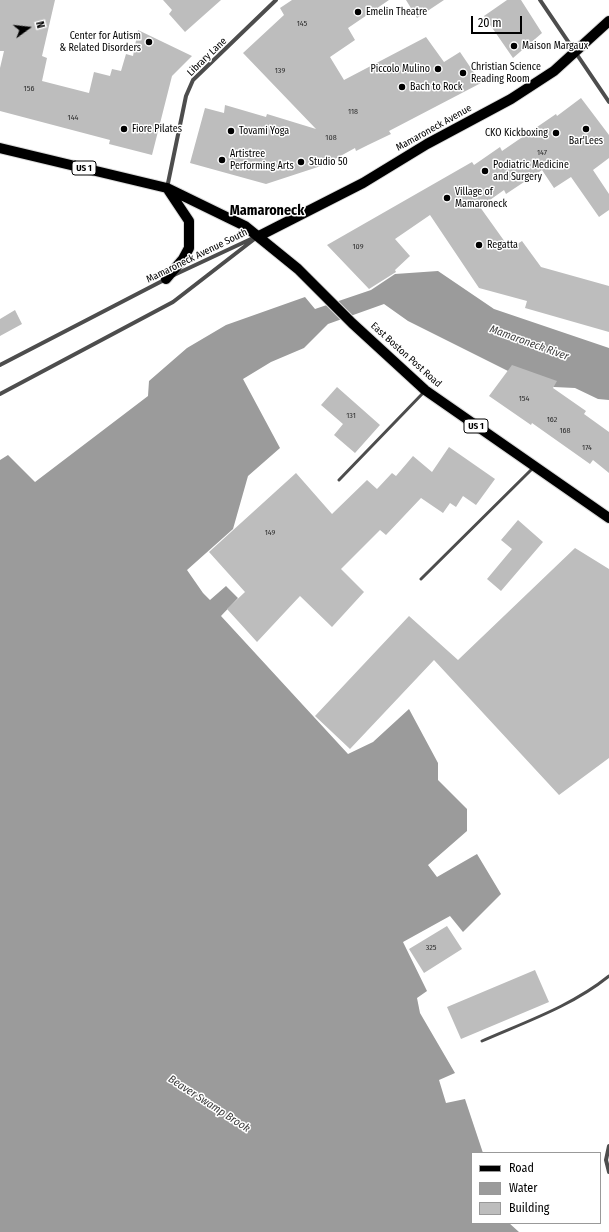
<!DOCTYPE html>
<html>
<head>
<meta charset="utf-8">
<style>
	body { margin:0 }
	#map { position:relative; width:609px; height:1232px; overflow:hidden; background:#fff; font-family:"Fira Sans Condensed",sans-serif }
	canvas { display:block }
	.legend { position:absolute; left:471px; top:1152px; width:130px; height:72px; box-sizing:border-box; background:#fff; border:1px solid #999; margin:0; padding:5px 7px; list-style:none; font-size:12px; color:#000 }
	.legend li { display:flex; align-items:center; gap:8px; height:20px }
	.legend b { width:20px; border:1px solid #999 }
	.north { position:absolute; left:8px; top:8px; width:40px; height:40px; -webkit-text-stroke:3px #fff; paint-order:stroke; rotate:75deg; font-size:11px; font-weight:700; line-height:16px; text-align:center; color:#000 }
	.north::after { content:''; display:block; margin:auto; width:14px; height:18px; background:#000; clip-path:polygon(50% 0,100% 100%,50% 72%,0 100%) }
	.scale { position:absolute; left:471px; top:16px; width:51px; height:18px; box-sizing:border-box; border:2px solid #000; border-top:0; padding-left:5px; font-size:12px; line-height:14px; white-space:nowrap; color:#000; -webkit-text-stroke:3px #fff; paint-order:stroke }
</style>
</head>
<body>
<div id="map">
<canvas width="609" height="1232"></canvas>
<ul class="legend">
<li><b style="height:5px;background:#000"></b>Road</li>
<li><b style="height:11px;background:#9b9b9b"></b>Water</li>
<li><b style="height:11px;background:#bdbdbd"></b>Building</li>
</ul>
<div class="north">N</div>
<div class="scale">20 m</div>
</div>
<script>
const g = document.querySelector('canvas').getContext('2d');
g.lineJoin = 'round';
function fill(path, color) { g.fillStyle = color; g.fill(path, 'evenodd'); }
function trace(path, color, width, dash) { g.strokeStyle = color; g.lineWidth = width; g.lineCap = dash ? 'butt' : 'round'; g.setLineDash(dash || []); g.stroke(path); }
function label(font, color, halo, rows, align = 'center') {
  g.font = font + ' "Fira Sans Condensed",sans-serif'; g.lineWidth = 3; g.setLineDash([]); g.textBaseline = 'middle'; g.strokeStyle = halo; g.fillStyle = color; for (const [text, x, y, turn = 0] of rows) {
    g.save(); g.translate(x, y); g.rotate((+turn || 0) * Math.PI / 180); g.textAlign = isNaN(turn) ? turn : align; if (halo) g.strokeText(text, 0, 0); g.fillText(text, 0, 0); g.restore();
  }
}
const water = new Path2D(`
	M438,271L494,309L609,348V400L598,399L575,388L554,387L510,372L408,321L384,304L328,324L304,348L271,362L243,379L280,448L248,476L233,529L187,570L203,593L210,600L226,586L238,598L221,616L348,754L373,742L409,709L438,763V780L467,809V831L428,865L437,877L477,854L501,894L463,932L450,916L403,942L427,991L417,998L420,1013L455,1073L439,1080L446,1103L465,1099L483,1153H472V1223H509L519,1232H0V460L8,455L35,482L148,396L149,381L187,348L226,325L305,297L315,309L371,290L395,274Z`);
const building = new Path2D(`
	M0,0H55L42,56L47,58L42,81L89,93L94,72L110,76L112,69L121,71L126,54L133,56L138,30L192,56L172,76L152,155L109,144L110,140L0,111V68L4,51H0Z
	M163,0H221L185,32L169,14L172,10Z
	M292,0H389L348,28L355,40L330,57L344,80L426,37L444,62L460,52L481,83L389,131L391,134L368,145L356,151L355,148L324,165L266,184L190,163L205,108L224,113L225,105L266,117L267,114L316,129L243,53L284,15L280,8Z
	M406,0H444L417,18Z
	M507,0H521L542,33L513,58L484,16Z
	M581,98L609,135V158L593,170L609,194V210L599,217L571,177L554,188L542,170L506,194L504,190L480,207L510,249L522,241L541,267L609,286V332L525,308L527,301L479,288L430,215L395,239L410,256L395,270L396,272L369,289L327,245L472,162L474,165L500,147L502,151L556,114L557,116Z
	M15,310L22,324L0,336V319Z
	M512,365L557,381L553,388L586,411L584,414L609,432V473L593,460L590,464L532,423L531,425L489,396Z
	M337,387L380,425L355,453L334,435L343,424L321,405Z
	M449,447L495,479L476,505L463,496L456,507L450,503L443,513L421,498L386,535L380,530L341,569L364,592L332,627L300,596L257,642L227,609L245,592L209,552L296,473L332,514L367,480L377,489L392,473L396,476L413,456L432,472Z
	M518,520L543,542L501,591L487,579L512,549L501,540Z
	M575,548L609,569V758L559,795L434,660L350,749L315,716L409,616L458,660Z
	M447,926L462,949L424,973L409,949Z
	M535,970L549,1002L461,1039L447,1007Z`);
const service = new Path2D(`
	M339,480L424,392
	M421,579L534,467
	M482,1041C525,1022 572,1006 609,976`);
const minor = new Path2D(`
	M540,0L609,102
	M167,188L186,96L193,80L276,0
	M174,275L251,239
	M0,365L166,279
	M0,394L173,302L257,237
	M609,1146L606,1160L609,1172`);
const primary = new Path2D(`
	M0,148L167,188L245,226L298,269L352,323L425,390L609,518
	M259,236L363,183L427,144L511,99L554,71L609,21
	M166,279L183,259L189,248V221L167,188`);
const markers = [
	[358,12,4,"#000"],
	[149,42,4,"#000"],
	[514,46,4,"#000"],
	[438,69,4,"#000"],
	[463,73,4,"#000"],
	[402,87,4,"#000"],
	[124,129,4,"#000"],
	[586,129,4,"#000"],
	[231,131,4,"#000"],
	[556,133,4,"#000"],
	[222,160,4,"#000"],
	[301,162,4,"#000"],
	[485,171,4,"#000"],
	[447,198,4,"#000"],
	[479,245,4,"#000"]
];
const numberNames = [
	["145",302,24],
	["139",280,71],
	["156",29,89],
	["118",353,112],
	["144",73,118],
	["108",331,138],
	["147",542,153],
	["109",358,247],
	["154",524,399],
	["131",351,416],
	["162",552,420],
	["168",565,431],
	["174",587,448],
	["149",270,533],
	["325",431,948]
];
const shields = [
	[84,168,24],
	[476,426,24]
];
const shieldNames = [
	["US 1",84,168],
	["US 1",476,426]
];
const poiNames = [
	["Emelin Theatre",366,12],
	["Center for Autism",141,36,"right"],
	["& Related Disorders",141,48,"right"],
	["Maison Margaux",522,46],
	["Christian Science",471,67],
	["Reading Room",471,79],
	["Piccolo Mulino",430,69,"right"],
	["Bach to Rock",410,87],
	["Fiore Pilates",132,129],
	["Tovami Yoga",239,131],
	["CKO Kickboxing",548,133,"right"],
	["Bar'Lees",586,141,"center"],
	["Artistree",230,154],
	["Performing Arts",230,166],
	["Studio 50",309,162],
	["Podiatric Medicine",493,165],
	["and Surgery",493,177],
	["Village of",455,192],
	["Mamaroneck",455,204],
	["Regatta",487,245]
];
const streetNames = [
	["Library Lane",207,57,-44],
	["Mamaroneck Avenue",434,128,-29],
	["Mamaroneck Avenue South",197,256,-26],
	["East Boston Post Road",406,355,42]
];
const waterNames = [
	["Mamaroneck River",529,343,20],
	["Beaver Swamp Brook",209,1104,33]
];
const districtNames = [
	["Mamaroneck",267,211]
];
fill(water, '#9b9b9b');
fill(building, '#bdbdbd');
trace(primary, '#dbdbdb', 12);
trace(service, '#4d4d4d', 3);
trace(minor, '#4d4d4d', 4);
trace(primary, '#000', 10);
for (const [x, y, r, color] of markers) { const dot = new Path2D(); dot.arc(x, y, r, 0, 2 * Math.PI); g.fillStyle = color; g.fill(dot); trace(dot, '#fff', 1.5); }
label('8px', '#2f2f2f', null, numberNames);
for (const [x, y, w] of shields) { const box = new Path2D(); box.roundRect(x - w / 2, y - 7, w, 14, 3); g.fillStyle = '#fff'; g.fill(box); trace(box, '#000', 1); }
label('bold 9px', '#000', null, shieldNames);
label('10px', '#000', '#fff', poiNames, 'left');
label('10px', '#000', '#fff', streetNames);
label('italic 11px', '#3c3c3c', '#fff', waterNames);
label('bold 14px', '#000', '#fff', districtNames);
</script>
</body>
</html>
